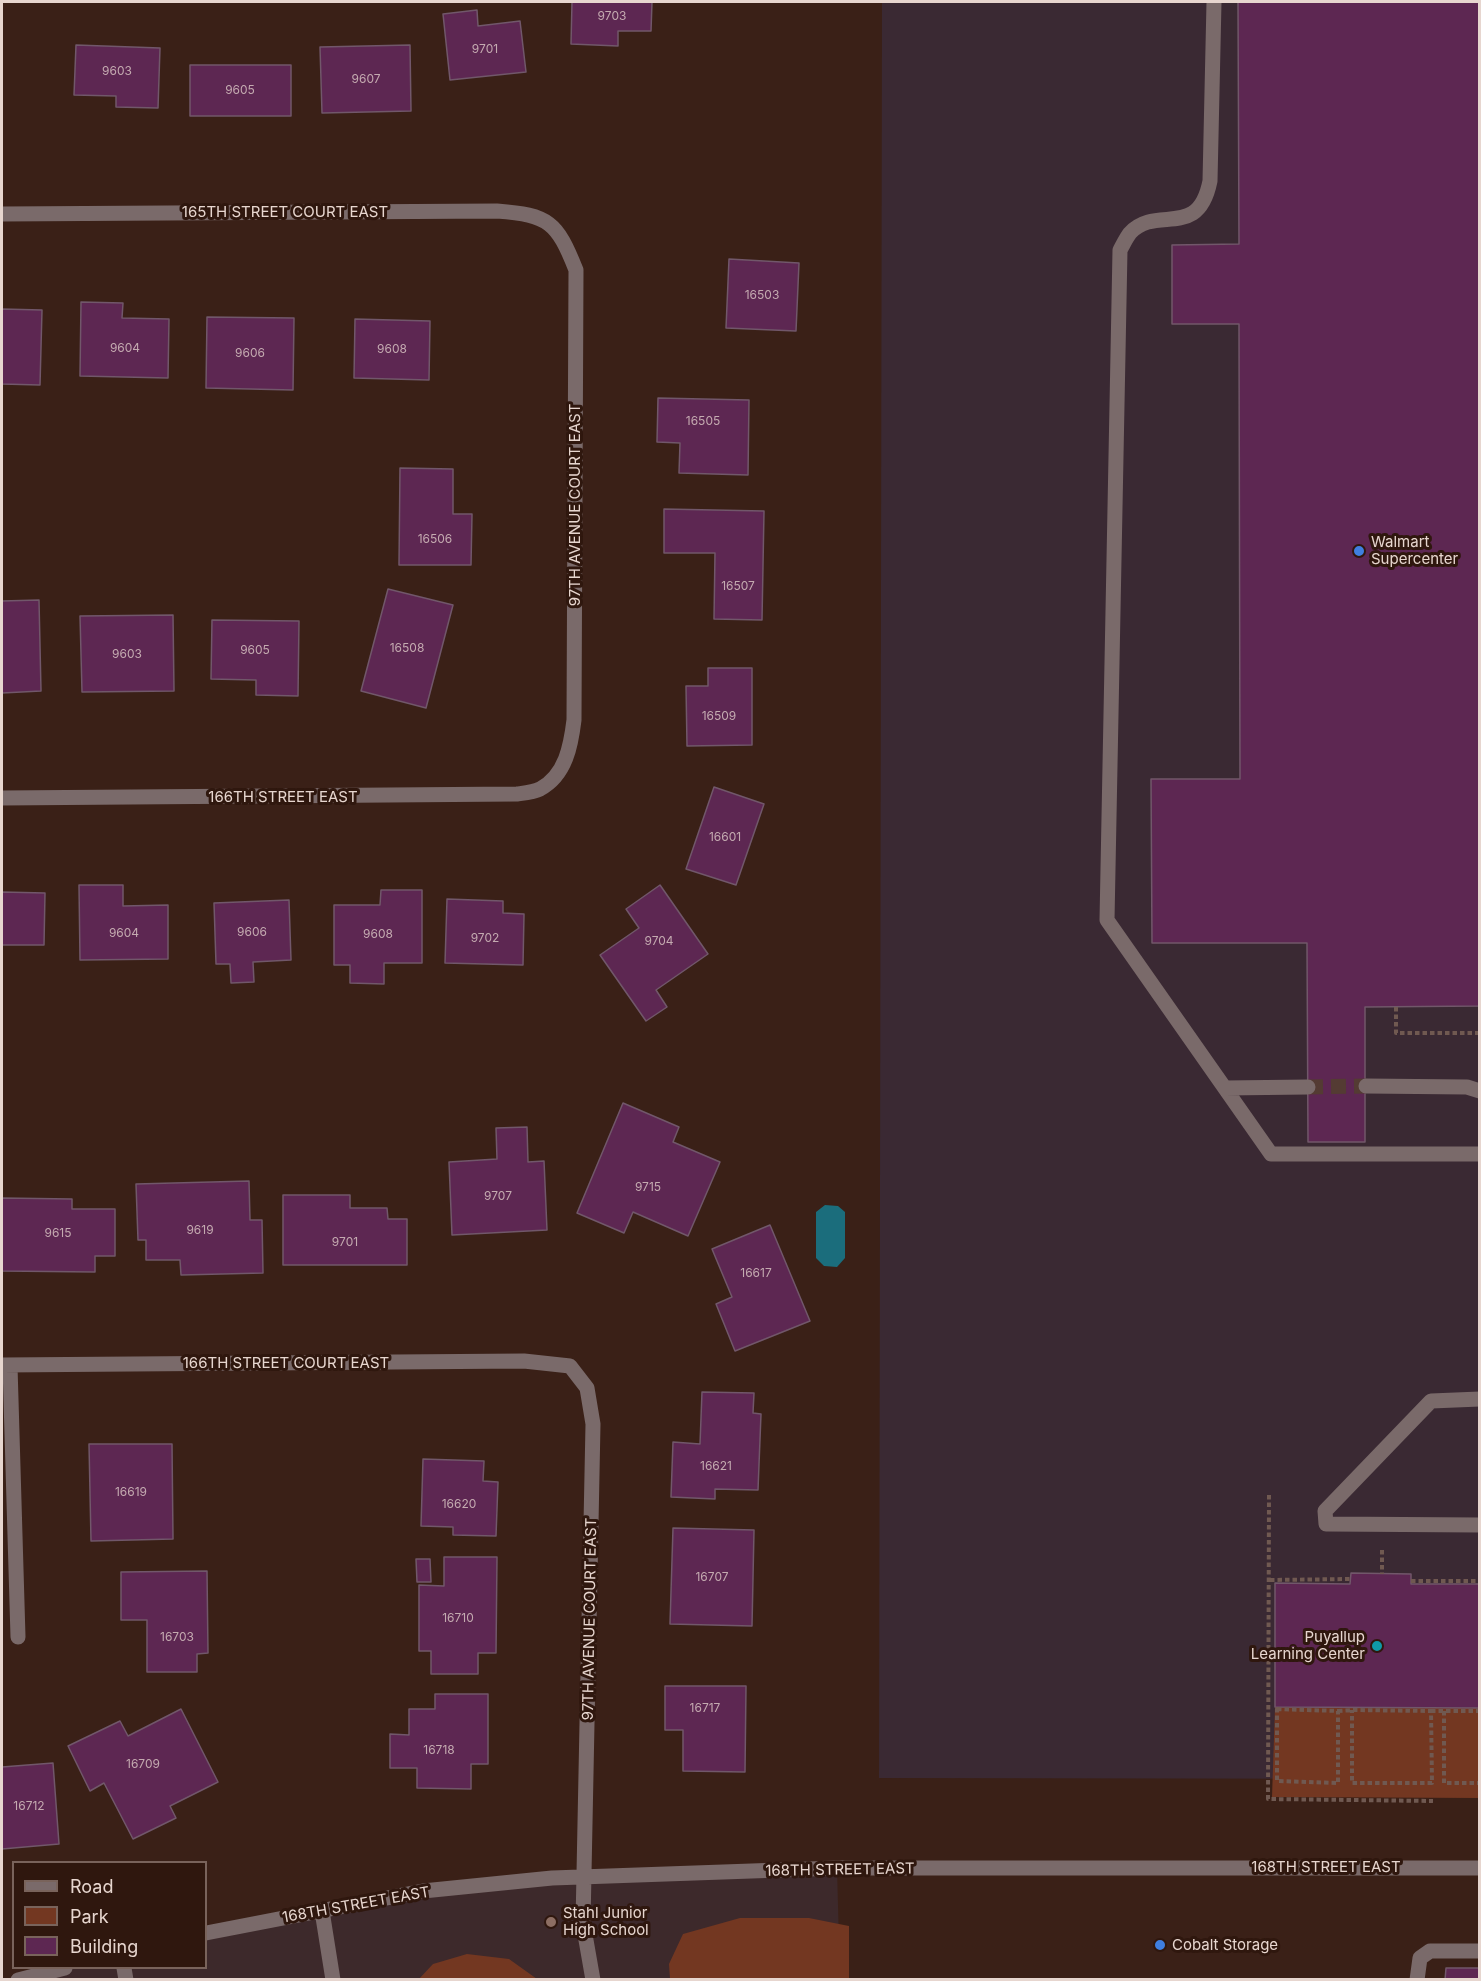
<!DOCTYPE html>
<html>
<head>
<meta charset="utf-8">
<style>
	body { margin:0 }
	#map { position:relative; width:1481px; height:1981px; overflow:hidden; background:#3a2017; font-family:Inter,sans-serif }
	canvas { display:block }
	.frame { position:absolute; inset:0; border:3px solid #e7d6cf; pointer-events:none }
	.legend { position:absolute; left:12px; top:1861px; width:195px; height:108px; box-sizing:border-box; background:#2f170e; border:2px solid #79635b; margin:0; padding:8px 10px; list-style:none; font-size:18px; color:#e7d6cf }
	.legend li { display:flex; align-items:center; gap:12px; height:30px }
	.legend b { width:30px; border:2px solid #79635b }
</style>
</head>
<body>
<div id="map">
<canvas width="1481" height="1981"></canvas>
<div class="frame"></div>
<ul class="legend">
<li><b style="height:8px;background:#7a6a6a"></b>Road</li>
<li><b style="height:16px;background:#733721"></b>Park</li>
<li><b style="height:16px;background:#5d2752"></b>Building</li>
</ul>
</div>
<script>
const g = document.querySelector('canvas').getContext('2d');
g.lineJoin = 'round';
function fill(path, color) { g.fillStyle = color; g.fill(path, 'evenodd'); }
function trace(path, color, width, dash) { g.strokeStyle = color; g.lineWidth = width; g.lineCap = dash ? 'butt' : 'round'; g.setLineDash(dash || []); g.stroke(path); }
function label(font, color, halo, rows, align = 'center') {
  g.font = font + ' Inter,sans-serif'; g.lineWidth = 6; g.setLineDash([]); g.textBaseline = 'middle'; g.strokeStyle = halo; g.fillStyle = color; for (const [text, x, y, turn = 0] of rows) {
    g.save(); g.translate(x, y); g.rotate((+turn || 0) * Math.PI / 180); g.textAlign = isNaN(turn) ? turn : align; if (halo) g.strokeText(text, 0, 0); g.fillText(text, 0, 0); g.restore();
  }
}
const commercial = new Path2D(`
	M882,2H1479V1779L879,1778Z`);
const education = new Path2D(`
	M837,1868L840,1979L18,1980L65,1968H206V1933L423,1891Z`);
const green = new Path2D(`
	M1275,1707L1479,1708V1798L1272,1797Z
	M740,1918H809L849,1926V1979H670L669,1964L683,1934Z
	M467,1954L509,1959L537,1979H419L433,1964Z`);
const water = new Path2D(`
	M825,1205L838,1206L845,1212V1258L837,1267L824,1266L816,1258V1212Z`);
const building = new Path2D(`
	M572,2H652L651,31H618V46L571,44Z
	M1238,2H1480V1006L1365,1007V1142H1308L1307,943H1152L1151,779H1240L1239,324H1172V245L1239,244Z
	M477,10L478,26L520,21L526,72L450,80L443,14Z
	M76,45L160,48L158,108L116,107V96L74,95Z
	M410,45L411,111L322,113L320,47Z
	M190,65H291V116H190Z
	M729,259L799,263L796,331L726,328Z
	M81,302L123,303L122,318L169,319L168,378L80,376Z
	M2,309L42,310L40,385L2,384Z
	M207,317L294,318L293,390L206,388Z
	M355,319L430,321L429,380L354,378Z
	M658,398L749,400L748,475L679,473L680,443L657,442Z
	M400,468L453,469V514H472L471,565H399Z
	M664,509L764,511L762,620L714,619L715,553H664Z
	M388,589L453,605L426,708L361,691Z
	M39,600L41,691L2,693V601Z
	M173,615L174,691L82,692L80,616Z
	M212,620L299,621L298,696L256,695V680L211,679Z
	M708,668H752V745L687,746L686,686H708Z
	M714,787L764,804L736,885L686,869Z
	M79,885H123V906L168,905V959L80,960Z
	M660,885L708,954L656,990L667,1007L646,1021L600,955L639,928L626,909Z
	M381,890H422V963H384V984L350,983V965H334V905H380Z
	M2,892L45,893L44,945H2Z
	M447,899L503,901V913L524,914L523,965L445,963Z
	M289,900L291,960L253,962L254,982L231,983L230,964H216L214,903Z
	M623,1103L679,1127L673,1142L720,1162L688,1236L633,1212L624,1233L577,1213Z
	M527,1127L528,1162L544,1161L547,1230L452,1235L449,1162L497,1159L496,1128Z
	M249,1181L250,1220H262L263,1273L181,1275L180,1260H146V1240H138L136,1184Z
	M283,1195H350V1208H387L388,1219H407V1265H283Z
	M2,1198L72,1199V1209H115V1256H95V1272L2,1271Z
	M770,1225L810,1321L735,1351L716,1304L732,1297L712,1249Z
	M702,1392L754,1393L753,1413L761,1414L758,1490L715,1489V1499L671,1497L673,1442L700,1444Z
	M89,1444H172L173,1539L91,1541Z
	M423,1459L484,1461L483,1481L498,1482L496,1536L453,1535V1527L421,1526Z
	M673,1528L754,1530L752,1626L670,1624Z
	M444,1557H497L496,1653H478V1674H431V1651H419V1585L444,1586Z
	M416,1559H430L431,1582H417Z
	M207,1571L208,1653L197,1654V1672H147V1620H121V1572Z
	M1351,1573L1411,1574V1584H1480V1708L1275,1707V1583L1350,1584Z
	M665,1686H746L745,1772L683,1771V1730H665Z
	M435,1694H488V1764H471V1789L417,1788V1768H390V1734L409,1735V1709H435Z
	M181,1709L218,1782L170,1806L176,1818L133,1839L104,1783L90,1791L68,1746L120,1721L128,1736Z
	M53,1763L59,1844L2,1849V1767Z
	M1446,1968H1480V1980H1445Z`);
const minorTunnel = new Path2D(`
	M1308,1087L1366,1086`);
const path = new Path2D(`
	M1396,1007V1033H1480
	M1269,1495L1268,1799L1433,1801
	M1382,1550V1574
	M1270,1580L1350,1579
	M1411,1581H1480
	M1277,1709L1338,1711V1783L1277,1781Z
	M1338,1711L1352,1710L1431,1711L1432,1783H1352V1710
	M1431,1711H1480
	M1444,1711V1783H1480`);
const minor = new Path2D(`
	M1214,2L1210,181C1198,241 1157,204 1130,233C1126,238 1123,245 1120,250L1107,920L1271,1154H1480
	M2,214L497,211C549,215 557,222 576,270L574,720C571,745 566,775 540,789C534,792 524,793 517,794L2,798
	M1366,1086L1467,1087L1480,1091
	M1225,1088L1308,1087
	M2,1365L524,1361L570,1366L587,1388L593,1424L583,1923L593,1980
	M10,1366L18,1637
	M1480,1399L1431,1401L1325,1511L1326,1524L1480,1525
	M322,1911L333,1980
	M206,1933L423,1891L552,1878L837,1868H1480
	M124,1968L126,1980
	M18,1980L65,1968
	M1417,1980L1420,1958L1430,1951H1480`);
const markers = [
	[1359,551,6,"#3f7fe0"],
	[1377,1646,6,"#0f9aa8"],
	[551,1922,6,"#8d6e63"],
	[1160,1945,6,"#3f7fe0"]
];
const numberNames = [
	["9703",612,16],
	["9701",485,49],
	["9603",117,71],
	["9607",366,79],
	["9605",240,90],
	["16503",762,295],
	["9604",125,348],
	["9608",392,349],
	["9606",250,353],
	["16505",703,421],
	["16506",435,539],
	["16507",738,586],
	["16508",407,648],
	["9605",255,650],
	["9603",127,654],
	["16509",719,716],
	["16601",725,837],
	["9606",252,932],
	["9604",124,933],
	["9608",378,934],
	["9702",485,938],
	["9704",659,941],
	["9715",648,1187],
	["9707",498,1196],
	["9619",200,1230],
	["9615",58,1233],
	["9701",345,1242],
	["16617",756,1273],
	["16621",716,1466],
	["16619",131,1492],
	["16620",459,1504],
	["16707",712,1577],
	["16710",458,1618],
	["16703",177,1637],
	["16717",705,1708],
	["16718",439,1750],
	["16709",143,1764],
	["16712",29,1806]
];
const streetNames = [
	["165TH STREET COURT EAST",285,212],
	["97TH AVENUE COURT EAST",575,505,-90],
	["166TH STREET EAST",283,797],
	["166TH STREET COURT EAST",286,1363],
	["97TH AVENUE COURT EAST",590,1619,-89],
	["168TH STREET EAST",1326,1867],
	["168TH STREET EAST",840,1870,-1],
	["168TH STREET EAST",356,1905,-10]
];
const poiNames = [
	["Walmart",1371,542],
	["Supercenter",1371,559],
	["Puyallup",1365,1637,"right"],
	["Learning Center",1365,1654,"right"],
	["Stahl Junior",563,1913],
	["High School",563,1930],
	["Cobalt Storage",1172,1945]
];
fill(commercial, '#3a2933');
fill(education, '#3d292b');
fill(green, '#733721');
fill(water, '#1b6d7c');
fill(building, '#5d2752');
trace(building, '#71576a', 1.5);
trace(minorTunnel, '#543b33', 15, [15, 8]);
trace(path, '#705951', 4, [4.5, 3]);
trace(minor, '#7a6a6a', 15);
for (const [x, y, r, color] of markers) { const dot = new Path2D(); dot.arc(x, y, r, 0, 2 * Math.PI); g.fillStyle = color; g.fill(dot); trace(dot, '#2f170e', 2); }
label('12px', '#c4aab0', null, numberNames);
label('15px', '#e7d6cf', '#2f170e', streetNames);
label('15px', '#e7d6cf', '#2f170e', poiNames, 'left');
</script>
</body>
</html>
